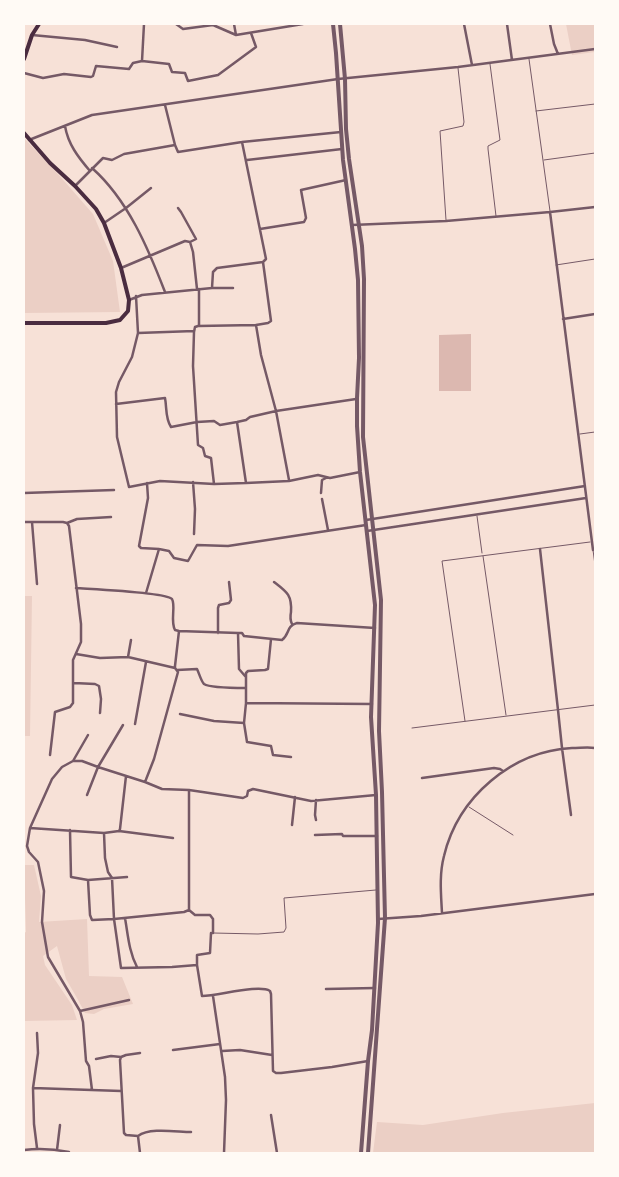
<!DOCTYPE html>
<html>
<head>
<meta charset="utf-8">
<style>
	body { margin:0 }
	#map { position:relative; width:619px; height:1177px; overflow:hidden; background:#f7e1d7; font-family:"Alegreya Sans",sans-serif }
	canvas { display:block }
	.frame { position:absolute; inset:0; border:25px solid #fffaf5; pointer-events:none }
</style>
</head>
<body>
<div id="map">
<canvas width="619" height="1177"></canvas>
<div class="frame"></div>
</div>
<script>
const g = document.querySelector('canvas').getContext('2d');
g.lineJoin = 'round';
function fill(path, color) { g.fillStyle = color; g.fill(path, 'evenodd'); }
function trace(path, color, width, dash) { g.strokeStyle = color; g.lineWidth = width; g.lineCap = dash ? 'butt' : 'round'; g.setLineDash(dash || []); g.stroke(path); }
const green = new Path2D(`
	M566,24H595V52L572,55Z
	M24,138L58,174L93,214L113,261L120,312L24,313Z
	M24,596H32L30,736H24Z
	M24,865H34L41,896L39,922L87,919L89,976L122,977L133,1004L104,1009L94,1014L85,1013L77,998L66,979L57,946L43,956L45,965L72,1005L77,1020L24,1021V933L26,932Z
	M595,1103V1153H373L377,1122L423,1125L503,1113Z`);
const water = new Path2D(`
	M471,334V391H439V335Z`);
const service = new Path2D(`
	M529,59L550,211
	M490,64L500,140L488,146V149L496,216
	M536,111L595,104
	M544,160L595,153
	M446,220L440,131L463,126L464,122L458,68
	M556,265L595,259
	M580,434L595,432
	M477,516L482,553
	M595,550H593L595,565
	M483,556L506,715
	M465,721L442,561L590,542
	M412,728L595,705
	M469,807L513,835
	M213,933L258,934L284,932L286,928L284,898L376,890`);
const minor = new Path2D(`
	M176,24L183,29L213,25L236,35L303,24
	M234,24L236,35
	M464,24L472,65
	M507,24L512,60
	M550,24L554,44L558,54
	M32,35L85,40L117,47
	M142,61L144,24
	M24,73L43,78L64,74L91,77L93,76L96,66L129,69L133,63L142,61L169,64L172,72L185,73L188,81L218,75L256,47L251,33
	M165,105L175,145
	M65,126C68,144 78,157 90,171
	M29,140L92,115L338,79L458,67L595,49
	M247,160L342,149
	M92,168C128,200 148,248 165,292
	M75,186L103,158L112,160L124,154L175,145L178,152L242,142L341,132
	M178,208L181,212L196,239L190,242
	M550,212L593,550
	M104,223L126,208L151,188
	M352,225L446,221L550,212L595,207
	M260,229L304,222L306,218L301,190L346,180
	M121,268L185,241L190,242L193,252L197,289
	M212,288H233
	M199,289V325
	M136,296L138,333L132,357L119,382L116,392L117,437L129,487L160,481L214,484L246,483L289,481L318,475L330,478L360,472
	M129,300L142,295L212,288L213,272L217,268L263,262
	M563,319L595,314
	M256,325L261,355L276,411L289,480
	M138,333L194,331
	M116,404L165,398C167,408 165,418 171,427L197,422L214,421L220,425L237,422L246,420L250,417L276,411L356,399
	M237,422L246,483
	M193,482L195,509L194,534
	M147,483L148,498L139,546L141,548L159,549L169,551L174,558L188,561L197,545L228,546L366,525
	M214,484L211,458L205,456L203,448L198,445L193,366L194,332L195,327L198,326L256,325L268,323L271,321L263,262L266,259L242,142
	M24,493L114,490
	M321,493L322,480L326,478
	M322,499L328,530
	M366,520L585,486
	M24,522H63L67,523L69,526L81,624V642L73,660V703L70,707L55,712L50,755
	M32,522L37,584
	M67,523L77,519L111,517
	M367,531L586,498
	M540,549L558,710L562,748L571,815
	M274,582C287,592 292,595 291,612C290,617 290,620 292,624
	M76,588C89,589 166,592 172,599C176,606 170,621 175,630L179,631L238,633H242L244,636L282,640C290,634 286,626 297,623L375,628
	M146,593L159,549
	M218,633V608L219,605L229,603L231,600L229,582
	M238,633L239,669L245,676
	M76,654L100,658L128,657L175,668
	M128,657L131,640
	M177,670L197,669C199,673 201,681 204,684C210,688 238,688 246,688
	M74,683L95,684L99,686L101,699L100,713
	M246,703L372,704
	M180,714L214,721L244,723L246,703V673L248,671L265,670L268,669L271,639
	M244,723L247,742L271,746L273,755L291,757
	M135,724L146,662
	M73,761L88,735
	M422,778L494,768L500,769L503,771
	M145,782L154,759L178,672L175,668V666L179,631
	M189,790V910
	M87,795L98,767L123,725
	M316,820L315,815L316,800
	M292,825L295,797
	M30,828L104,833L119,831L120,829L126,776
	M70,830L71,877L88,880L127,877
	M119,831L173,838
	M104,833L105,858L108,872L112,878L114,919L121,968L172,967L197,965
	M315,835L342,834L343,836H377
	M88,880L90,915L92,920L114,919L184,912L189,910
	M189,910L195,915H210L213,919V933
	M442,913C441,894 439,875 444,856C458,797 512,751 572,748C580,748 588,747 595,748
	M125,918C128,935 129,952 137,967
	M378,919L421,916L595,894
	M211,933L210,953L197,955V965L202,996C218,996 259,984 270,991L271,994L273,1071L276,1073H281L332,1067L368,1061
	M326,989L375,988
	M213,996L225,1077L226,1100L224,1153
	M80,1011L129,1000
	M173,1050L220,1044
	M222,1051L240,1050L272,1055
	M121,1057L120,1060L124,1133L126,1135L138,1136L140,1153
	M96,1059L111,1056L121,1057L126,1055L140,1053
	M33,1088L121,1091
	M92,1090L89,1066L86,1061L83,1022L80,1011L48,957L42,922L44,891L38,862L29,852L27,846L30,828L52,779L62,767L73,761H82L98,767L145,782L162,789L189,790L243,798L247,796L248,791L253,789L311,801L376,795
	M271,1115L277,1153
	M138,1136C150,1127 177,1132 191,1132
	M37,1148L34,1124L33,1088L38,1053L37,1033
	M24,1150C39,1148 54,1149 69,1152V1153
	M57,1150L60,1125`);
const tertiary = new Path2D(`
	M333,24L336,53L343,160L355,249L358,280L359,358L357,398V426L360,472L375,605L371,717L376,795L378,923L372,1030L368,1061L361,1153
	M340,24L345,79L346,129L349,159L362,246L364,279L363,437L381,600L379,731L382,792L385,918L368,1153`);
const secondary = new Path2D(`
	M24,59L32,35L39,24
	M24,133L50,163L75,186L96,209L104,223L121,268L129,300L128,311L120,320L106,323H24`);
fill(green, '#ebcfc5');
fill(water, '#dcb8b0');
trace(service, '#755966', 1);
trace(minor, '#755966', 2.5);
trace(tertiary, '#755966', 4);
trace(secondary, '#4a2c40', 4);
</script>
</body>
</html>
